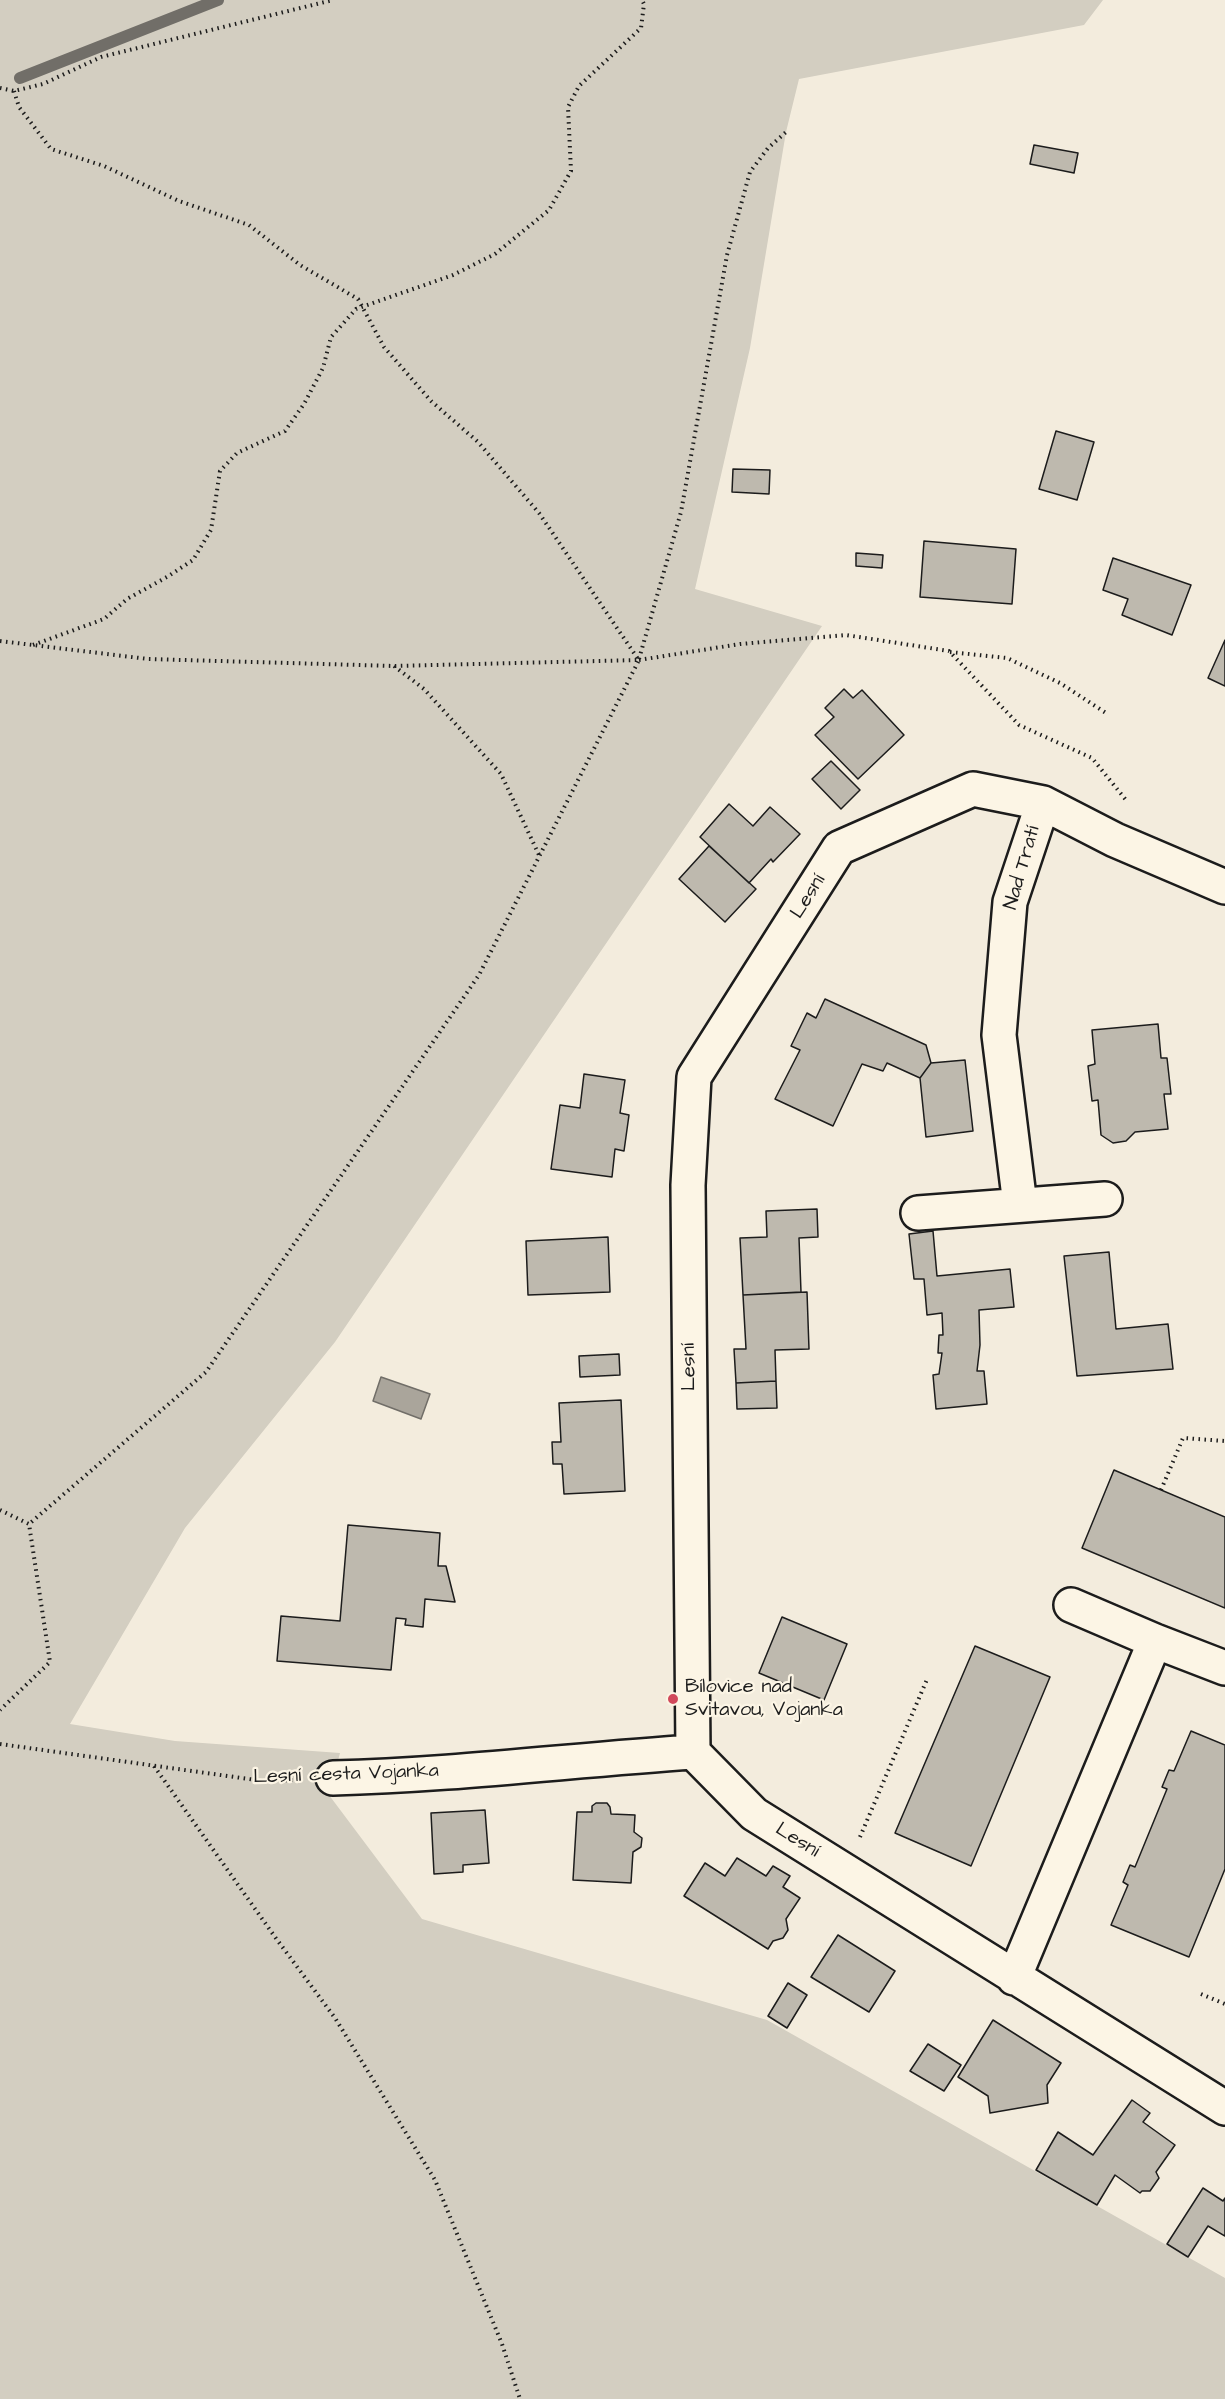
<!DOCTYPE html>
<html>
<head>
<meta charset="utf-8">
<style>
	body { margin:0 }
	canvas { display:block; background:#f3ecdd }
</style>
</head>
<body>
<canvas width="1225" height="2399"></canvas>
<script>
const g = document.querySelector('canvas').getContext('2d');
g.lineJoin = 'round';
function fill(path, color) { g.fillStyle = color; g.fill(path, 'evenodd'); }
function trace(path, color, width, dash) { g.strokeStyle = color; g.lineWidth = width; g.lineCap = dash ? 'butt' : 'round'; g.setLineDash(dash || []); g.stroke(path); }
function label(font, color, halo, rows, align = 'center') {
  g.font = font + ' "Architects Daughter",sans-serif'; g.lineWidth = 4.5; g.setLineDash([]); g.textBaseline = 'middle'; g.strokeStyle = halo; g.fillStyle = color; for (const [text, x, y, turn = 0] of rows) {
    g.save(); g.translate(x, y); g.rotate((+turn || 0) * Math.PI / 180); g.textAlign = isNaN(turn) ? turn : align; if (halo) g.strokeText(text, 0, 0); g.fillText(text, 0, 0); g.restore();
  }
}
const green = new Path2D(`
	M0,0H1103L1084,25L799,79L786,132L750,348L695,589L822,626L335,1342L185,1528L70,1724L175,1741L340,1753L329,1795L422,1919L767,2020L1225,2278V2399H0Z`);
const water = new Path2D(`
	M381,1377L430,1394L421,1419L373,1401Z`);
const stream = new Path2D(`
	M20,78L218,0`);
const building = new Path2D(`
	M1034,145L1078,153L1074,173L1030,164Z
	M1056,431L1094,442L1077,500L1039,489Z
	M733,469L770,470L769,494L732,492Z
	M924,541L1016,549L1012,604L920,597Z
	M856,553L883,555L882,568L856,566Z
	M1113,558L1191,585L1172,635L1122,615L1128,599L1103,590Z
	M1225,640V686L1208,678Z
	M844,689L853,698L862,690L904,735L858,779L815,735L834,717L825,708Z
	M831,761L860,790L841,809L812,779Z
	M729,804L753,826L770,807L800,834L773,862L771,859L749,883L700,837Z
	M709,846L756,889L725,922L679,879Z
	M825,999L926,1045L931,1063L920,1078L887,1063L883,1071L862,1064L833,1126L775,1099L800,1050L791,1046L807,1013L816,1018Z
	M1158,1024L1161,1058H1167L1171,1094H1164L1168,1129L1135,1132L1126,1141L1113,1143L1101,1135L1098,1100L1092,1101L1088,1066L1095,1064L1092,1030Z
	M965,1060L973,1131L926,1137L920,1078L931,1063Z
	M584,1074L625,1080L620,1113L629,1115L624,1151L615,1149L612,1177L551,1169L560,1105L580,1108Z
	M817,1209L818,1237L799,1238L801,1292L743,1295L740,1238L767,1237L766,1211Z
	M933,1231L937,1276L1010,1269L1014,1307L979,1310L980,1345L977,1371H984L987,1404L936,1409L933,1375L939,1374L942,1353H938L939,1335H943L942,1313L927,1315L924,1279H914L909,1234Z
	M608,1237L610,1292L528,1295L526,1241Z
	M1109,1252L1116,1329L1168,1324L1173,1369L1077,1376L1064,1256Z
	M807,1292L809,1349L775,1350L776,1381L736,1383L734,1349H746L743,1295Z
	M619,1354L620,1375L580,1377L579,1356Z
	M776,1381L777,1408L737,1409L736,1383Z
	M621,1400L625,1491L564,1494L562,1464H553L552,1442H561L559,1403Z
	M1114,1470L1225,1517V1608L1082,1548Z
	M348,1525L440,1533L438,1566H446L455,1602L425,1599L423,1627L405,1625L406,1619L396,1618L391,1670L277,1661L281,1616L340,1621Z
	M782,1617L847,1644L824,1700L759,1673Z
	M975,1646L1050,1677L971,1866L895,1833Z
	M1191,1731L1225,1745V1869L1189,1957L1111,1925L1128,1885L1123,1882L1130,1865L1135,1867L1167,1789L1162,1787L1169,1770L1174,1771Z
	M596,1803H607L610,1807L611,1814L635,1815L634,1832L642,1838L641,1847L633,1852L631,1883L573,1880L577,1812H592V1806Z
	M485,1810L489,1863L463,1865V1872L434,1874L431,1813Z
	M737,1858L766,1876L773,1866L790,1876L783,1887L800,1898L786,1919L788,1930L783,1938L773,1941L768,1949L684,1896L705,1863L725,1876Z
	M838,1935L895,1971L869,2012L811,1977Z
	M788,1983L807,1995L787,2028L768,2016Z
	M993,2020L1061,2063L1047,2085L1048,2103L990,2113L988,2096L958,2077Z
	M928,2044L961,2065L944,2091L910,2071Z
	M1132,2100L1150,2113L1143,2122L1175,2145L1156,2172L1159,2178L1150,2191H1142L1140,2193L1115,2175L1097,2205L1036,2170L1058,2132L1093,2155Z
	M1203,2188L1223,2201L1225,2198V2236L1208,2226L1188,2257L1167,2244Z`);
const path = new Path2D(`
	M0,88L14,91L43,84L101,57L333,0
	M14,91L19,107L51,149L104,166L179,201L249,225L300,265L358,299L384,347L431,401L478,442L539,513L638,659
	M0,641L148,659L394,666L639,660L479,975L206,1372L29,1524
	M33,645L104,619L127,599L167,577L193,560L211,530L220,471L237,453L285,431L304,404L323,368L331,337L356,309L453,275L495,254L549,210L571,171L568,107L579,86L641,28L644,4L642,0
	M950,652L1007,658L1060,683L1106,713
	M639,659L681,512L727,255L750,172L768,148L786,132
	M639,660L740,644L846,635L949,651L1019,725L1092,758L1126,800
	M394,666L424,689L501,774L539,855
	M1161,1490L1183,1438L1225,1441
	M0,1510L29,1524L50,1662L0,1710
	M0,1744L263,1781L296,1780
	M154,1766L275,1937L335,2018L435,2180L502,2344L520,2399
	M860,1837L928,1677
	M1201,1994L1225,2004`);
const minor = new Path2D(`
	M1225,887L1115,840L1043,803L973,789L839,848L694,1077L688,1185L693,1752L754,1814L1225,2108
	M1020,1205L999,1035L1010,902L1043,803
	M918,1213L1105,1199
	M1071,1605L1155,1641L1225,1668
	M333,1778C453,1775 573,1760 693,1752
	M1014,1978L1155,1641`);
const markers = [
	[673,1699,6,"#d1495b"]
];
const streetNames = [
	["Nad Tratí",1023,868,-74],
	["Lesní",809,897,-58],
	["Lesní",690,1367,-91],
	["Lesní cesta Vojanka",346,1775,-2],
	["Lesní",797,1841,32]
];
const poiNames = [
	["Bílovice nad",685,1688],
	["Svitavou, Vojanka",685,1711]
];
fill(green, '#d3cec1');
fill(water, '#aaa59b');
trace(water, '#716e68', 1.5);
trace(stream, '#716e68', 12);
fill(building, '#beb9ae');
trace(building, '#1c1c1c', 1.5);
trace(minor, '#1c1c1c', 38);
trace(path, '#1c1c1c', 4, [1.5, 4.5]);
trace(minor, '#fcf5e5', 33);
for (const [x, y, r, color] of markers) { const dot = new Path2D(); dot.arc(x, y, r, 0, 2 * Math.PI); g.fillStyle = color; g.fill(dot); trace(dot, '#fcf5e5', 2); }
label('20px', '#1c1c1c', '#fcf5e5', streetNames);
label('20px', '#1c1c1c', '#fcf5e5', poiNames, 'left');
</script>
</body>
</html>
